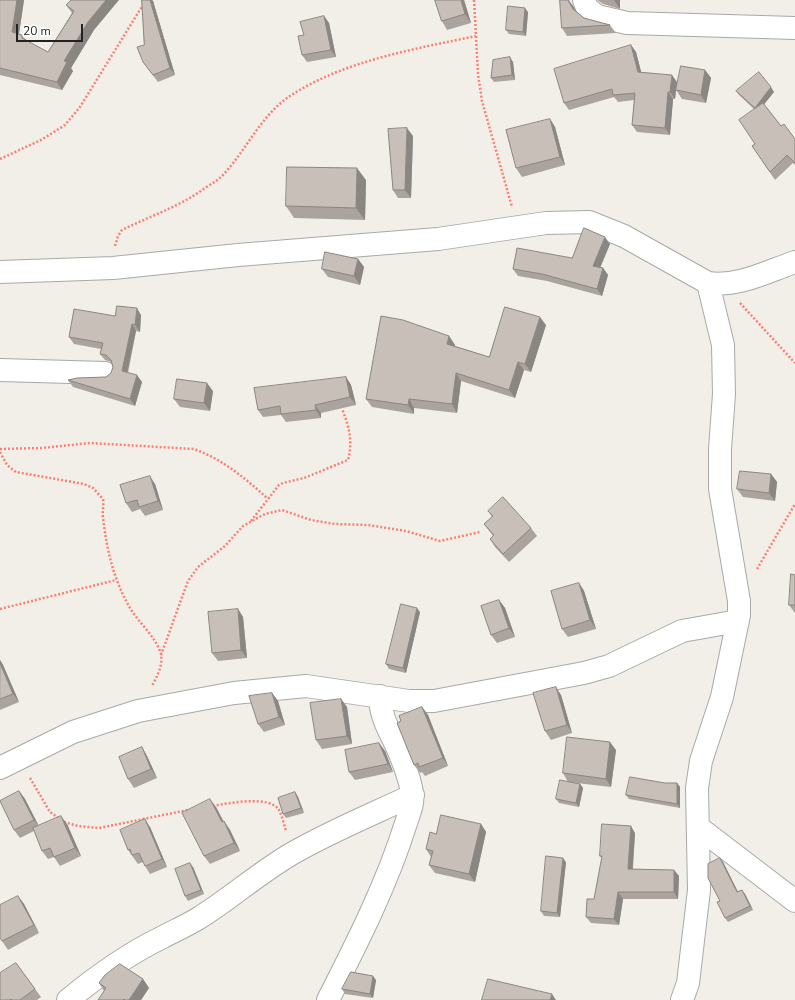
<!DOCTYPE html>
<html>
<head>
<meta charset="utf-8">
<style>
	body { margin:0 }
	#map { position:relative; width:795px; height:1000px; overflow:hidden; background:#f2efe9; font-family:"Nunito Sans",sans-serif }
	canvas { display:block }
	.scale { position:absolute; left:16px; top:24px; width:67px; height:18px; box-sizing:border-box; border:2px solid #222; border-top:0; padding-left:5px; font-size:12px; line-height:14px; white-space:nowrap; color:#222; -webkit-text-stroke:3px #fff; paint-order:stroke }
</style>
</head>
<body>
<div id="map">
<canvas width="795" height="1000"></canvas>
<div class="scale">20 m</div>
</div>
<script>
const g = document.querySelector('canvas').getContext('2d');
g.lineJoin = 'round';
function trace(path, color, width, dash) { g.strokeStyle = color; g.lineWidth = width; g.lineCap = dash ? 'butt' : 'round'; g.setLineDash(dash || []); g.stroke(path); }
function fill(path, color) { g.fillStyle = color; g.fill(path, 'evenodd'); }
const path = new Path2D(`
	M474,0L478,74L482,101L512,207
	M0,159L41,140L65,125L80,107L146,0
	M115,246L118,236L122,230C150,216 179,207 205,188C211,184 217,181 222,176C246,151 261,115 290,96C343,61 415,49 476,36
	M740,303L795,363
	M0,449L42,448L90,443L194,449C222,459 245,478 267,498
	M0,452L7,465L16,472L84,484L93,488L103,499C104,506 102,512 103,518C107,551 113,578 130,608C139,623 156,637 161,654C163,666 157,676 152,686
	M251,521L279,485L283,483L304,478L348,460C353,442 349,426 342,409
	M757,569L795,504
	M0,609L116,580
	M161,655L188,581L198,567L225,546L243,526L265,514L282,510L311,520L335,524L368,525L406,531L440,541L480,532
	M30,778L50,812L60,819
	M213,806C228,803 270,795 279,810C282,816 284,824 286,831
	M64,822L78,826L99,828L188,810`);
const minor = new Path2D(`
	M584,0L587,8L597,16L627,23L795,28
	M0,272L113,268L238,255L438,239L546,223L589,222L624,236L708,283C739,287 766,272 795,262
	M0,370L105,373
	M0,768L73,732L138,711L234,693L306,686L409,701H434L584,673L609,666L682,631L738,621
	M698,827L795,901
	M68,1000C96,977 128,954 161,938C174,931 186,926 199,918C231,898 260,872 293,853C331,831 373,814 413,795
	M328,1000C357,943 387,884 406,823C409,814 414,802 412,793C410,779 403,761 397,747C389,730 380,716 380,696
	M682,1000L688,983L699,890L697,788L701,761L722,697L739,615V601L720,489V449L724,394L723,345L708,283`);
const wall = new Path2D(`
	M0,0H24L19,34L27,41L48,52L72,13L66,5L71,0L94,30L71,68L73,71L62,90L0,75Z
	M142,0H152L153,1L175,75L158,82L143,62L144,45Z
	M435,0H464L471,23L447,30L442,21Z
	M560,0H569L576,11L584,18L610,25L616,33L567,36L562,28Z
	M597,0H620V9L603,4Z
	M528,12L526,36L509,34L506,30Z
	M324,16L329,23L336,57L307,62L302,55L304,35Z
	M631,45L636,52L641,72L677,82L675,99H673L670,135L637,132L632,125L634,100L618,102L614,97L569,110L564,103Z
	M513,62L515,80L494,82L491,78Z
	M705,70L711,78L706,103L682,99L676,90Z
	M736,91L774,92L764,104L781,126L795,139V165L793,163L775,180L752,146L755,144L754,109L739,95Z
	M550,119L555,127L565,165L522,177L516,168Z
	M413,136L411,198H398L393,190Z
	M366,180L365,220L294,218L286,206Z
	M610,244L600,267L603,268L608,275L602,296L547,281L518,276L513,269L572,258Z
	M358,259L364,267L360,285L328,277L322,269Z
	M141,315L140,332L136,331L128,373L142,382L135,406L73,387L68,380L106,377L111,373L113,367L111,362L105,360L100,354L101,349L74,344L69,337L115,316Z
	M546,325L531,372L524,370L515,398L461,381L457,413L414,408V414L372,407L366,399L449,336L455,345V346L489,357Z
	M346,377L351,385L356,405L321,413V418L286,422L281,415L263,417L258,410Z
	M213,391L210,411L180,407L174,399Z
	M771,474L777,482L775,501L743,497L737,489Z
	M155,484L163,510L145,516L140,509L132,512L126,503Z
	M488,511L531,528L537,536L509,562L495,547L490,539L493,536L484,524L492,517Z
	M795,575V613L789,605Z
	M579,583L584,591L596,629L568,637L562,629Z
	M499,600L505,608L515,637L497,643L491,635Z
	M238,609L243,617L247,658L218,661L212,653Z
	M420,612L406,673L389,669L386,664Z
	M0,660L3,665L19,702L0,710Z
	M272,693L278,701L285,725L264,732L258,724Z
	M561,695L572,733L551,740L545,731Z
	M341,699L347,707L352,744L322,749L316,740Z
	M422,707L428,715L448,766L425,776L422,772L420,773L414,765L401,721Z
	M379,743L385,751L393,772L355,780L349,772Z
	M142,747L147,756L157,778L134,788L128,779Z
	M616,750L611,787L568,782L563,773Z
	M665,783H677L680,787V808L629,799L626,795Z
	M580,784L583,788L579,807L559,803L556,799Z
	M19,791L25,799L38,826L67,824L81,856L60,866L54,857L48,859L42,851L34,831L20,838L14,830Z
	M295,792L298,797L304,813L286,818L283,814Z
	M216,807L224,822V821L230,830L240,851L210,864L204,856Z
	M481,824L486,832L475,882L435,873L429,865L431,857L426,849L436,834Z
	M150,827L167,867L150,874L145,866L143,862L138,864L128,850Z
	M635,833L633,869L674,870L679,876L678,899H623L619,925L591,923L586,917L594,899L602,859L600,856Z
	M720,858L723,862L738,892L745,894L753,910L728,922L725,918L720,901Z
	M566,862L560,917L544,916L541,911Z
	M193,867L204,894L188,901L185,896Z
	M18,896L24,904L39,933L8,950L2,941Z
	M16,963L41,997L37,1000H0Z
	M143,979L149,988L141,1000H98L104,991L99,983Z
	M376,980L373,998L345,994L342,989Z`);
const shadedWall = new Path2D(`
	M17,0H24L18,40L12,32Z
	M106,0H119L94,30L71,68L73,71L62,90L57,82L64,61L88,22Z
	M150,0H152L153,1L175,75L170,68Z
	M461,0H464L471,23L465,14Z
	M568,0L573,6L579,17L573,9Z
	M614,0H620V9Z
	M525,8L528,12L526,36L523,32Z
	M324,16L329,23L336,57L331,50Z
	M22,35L28,43L22,38Z
	M631,45L636,52L643,79L638,72Z
	M510,57L513,62L515,80L512,75Z
	M705,70L711,78L706,103L701,95Z
	M672,75L677,82L675,99L670,92Z
	M771,87L774,92L758,112L755,108Z
	M668,92L673,99L670,135L665,128Z
	M550,119L555,127L565,165L560,157Z
	M407,128L413,136L411,198L405,190Z
	M357,168L366,180L365,220L356,208Z
	M605,237L610,244L598,273L593,266Z
	M358,259L364,267L360,285L354,276Z
	M603,268L608,275L602,296L597,289Z
	M137,308L141,315L140,332L135,325Z
	M540,317L546,325L531,372L525,364Z
	M132,324L136,331L126,378L122,371Z
	M449,336L455,345L452,352L447,344Z
	M518,362L524,370L515,398L509,390Z
	M456,373L461,381L457,413L452,404Z
	M137,375L142,382L135,406L130,399Z
	M346,377L351,385L356,405L350,397Z
	M207,383L213,391L210,411L204,403Z
	M409,399L414,408V414L408,405Z
	M315,405L321,413V418L316,410Z
	M771,474L777,482L775,501L769,493Z
	M150,476L155,484L163,510L158,501Z
	M579,583L584,591L596,629L590,620Z
	M499,600L505,608L515,637L509,628Z
	M417,608L420,612L406,673L403,668Z
	M238,609L243,617L247,658L241,650Z
	M0,660L3,665L19,702L13,694L0,663Z
	M556,687L561,695L572,733L567,725Z
	M272,693L278,701L285,725L279,717Z
	M341,699L347,707L352,744L347,736Z
	M422,707L428,715L448,766L443,758Z
	M610,742L616,750L611,787L606,779Z
	M379,743L385,751L393,772L388,764Z
	M142,747L147,756L157,778L151,769Z
	M677,783L680,787V808L677,804Z
	M580,784L583,788L579,807L576,803Z
	M19,791L25,799L40,828L34,820Z
	M295,792L298,797L304,813L301,808Z
	M210,799L216,807L228,831L222,822Z
	M61,816L67,824L81,856L75,848Z
	M145,819L150,827L167,867L162,859Z
	M224,821L230,830L240,851L234,843Z
	M481,824L486,832L475,882L469,874Z
	M631,826L635,833L632,876L628,869Z
	M563,858L566,862L560,917L557,913Z
	M720,858L723,862L740,896L737,892Z
	M190,863L193,867L204,894L201,890Z
	M674,870L679,876L678,899L674,892Z
	M742,890L745,894L753,910L750,906Z
	M618,892L623,899L619,925L614,919Z
	M18,896L24,904L39,933L34,925Z
	M373,976L376,980L373,998L370,994Z
	M143,979L149,988L141,1000H129Z
	M552,994L556,1000H550Z`);
const building = new Path2D(`
	M0,0H17L12,32L22,35V38L48,52L74,11L66,5L71,0H106L88,22L64,61L67,62L57,82L0,68Z
	M142,0H150L170,68L153,75L143,62L137,47L144,45Z
	M435,0H461L465,14L442,21Z
	M560,0H568L573,9L584,18L610,25L562,28Z
	M508,6L525,8L523,32L506,30Z
	M324,16L331,50L302,55L298,36L304,35L300,22Z
	M631,45L638,72L672,75L670,92H668L665,128L632,125L635,93L613,95L612,89L564,103L554,69Z
	M510,57L512,75L491,78L493,60Z
	M681,66L705,70L701,95L676,90Z
	M759,72L771,87L755,108L736,91Z
	M763,103L781,126L784,124L795,139V163L787,155L770,172L752,146L755,144L739,120Z
	M550,119L560,157L516,168L506,130Z
	M407,128L405,190H393L388,129Z
	M287,167L357,168L356,208L286,206Z
	M584,228L605,237L593,266L603,268L597,289L542,274L513,269L517,248L572,258Z
	M325,252L358,259L354,276L322,269Z
	M117,306L137,308L135,325L132,324L122,371L137,375L130,399L68,380L77,378L106,377L111,373L113,367L111,360L106,355L100,354L103,343L69,337L74,309L115,316Z
	M505,307L540,317L525,364L518,362L509,390L456,373L452,404L409,399L408,405L366,399L381,316L403,320L449,336L447,344L489,357Z
	M346,377L350,397L315,405L316,410L281,414L280,406L258,410L254,388Z
	M177,379L207,383L204,403L174,399Z
	M740,471L771,474L769,493L737,489Z
	M150,476L158,501L139,507L137,500L126,503L120,485Z
	M503,497L531,528L503,554L490,539L494,535L484,524L493,516L488,511Z
	M791,574L795,575V605H789Z
	M579,583L590,620L562,629L551,591Z
	M499,600L509,628L491,635L481,606Z
	M401,604L417,608L403,668L386,664Z
	M238,609L241,650L212,653L208,612Z
	M0,663L13,694L0,699Z
	M556,687L567,725L545,731L533,693Z
	M272,693L279,717L258,724L249,696Z
	M341,699L347,736L316,740L310,703Z
	M422,707L443,758L419,767L418,763L414,765L397,723L401,721L399,716Z
	M567,737L610,742L606,779L563,773Z
	M379,743L388,764L349,772L345,750Z
	M142,747L151,769L128,779L119,757Z
	M630,777L665,783H677V804L626,795Z
	M560,780L580,784L576,803L556,799Z
	M19,791L34,820L14,830L0,801Z
	M295,792L301,808L283,814L278,798Z
	M210,799L222,822L224,821L234,843L204,856L182,813Z
	M441,815L481,824L469,874L429,865L433,851L426,849L430,832L436,834Z
	M61,816L75,848L54,857L50,848L42,851L33,828Z
	M145,819L162,859L145,866L139,853L132,855L130,849L128,850L120,830Z
	M602,824L631,826L628,869L674,870V892H618L614,919L586,917L587,899H594L602,856H600Z
	M546,856L563,858L557,913L541,911Z
	M720,858L737,892L742,890L750,906L725,918L717,902L720,901L708,878V864Z
	M190,863L201,890L185,896L175,869Z
	M18,896L34,925L2,941L0,938V905Z
	M16,963L35,989L20,1000H12L11,999L9,1000H0V973Z
	M120,964L143,979L129,1000H125L124,999L123,1000H98L106,988L99,983L105,975Z
	M351,972L373,976L370,994L342,989Z
	M488,979L552,994L550,1000H482Z`);
trace(minor, '#a9a9a9', 24);
trace(path, '#fa8072', 2.5, [2, 2]);
trace(minor, '#fff', 22);
fill(wall, '#aba49e');
fill(shadedWall, '#8b8681');
fill(building, '#c7bfb8');
trace(building, '#8b8681', 1);
</script>
</body>
</html>
